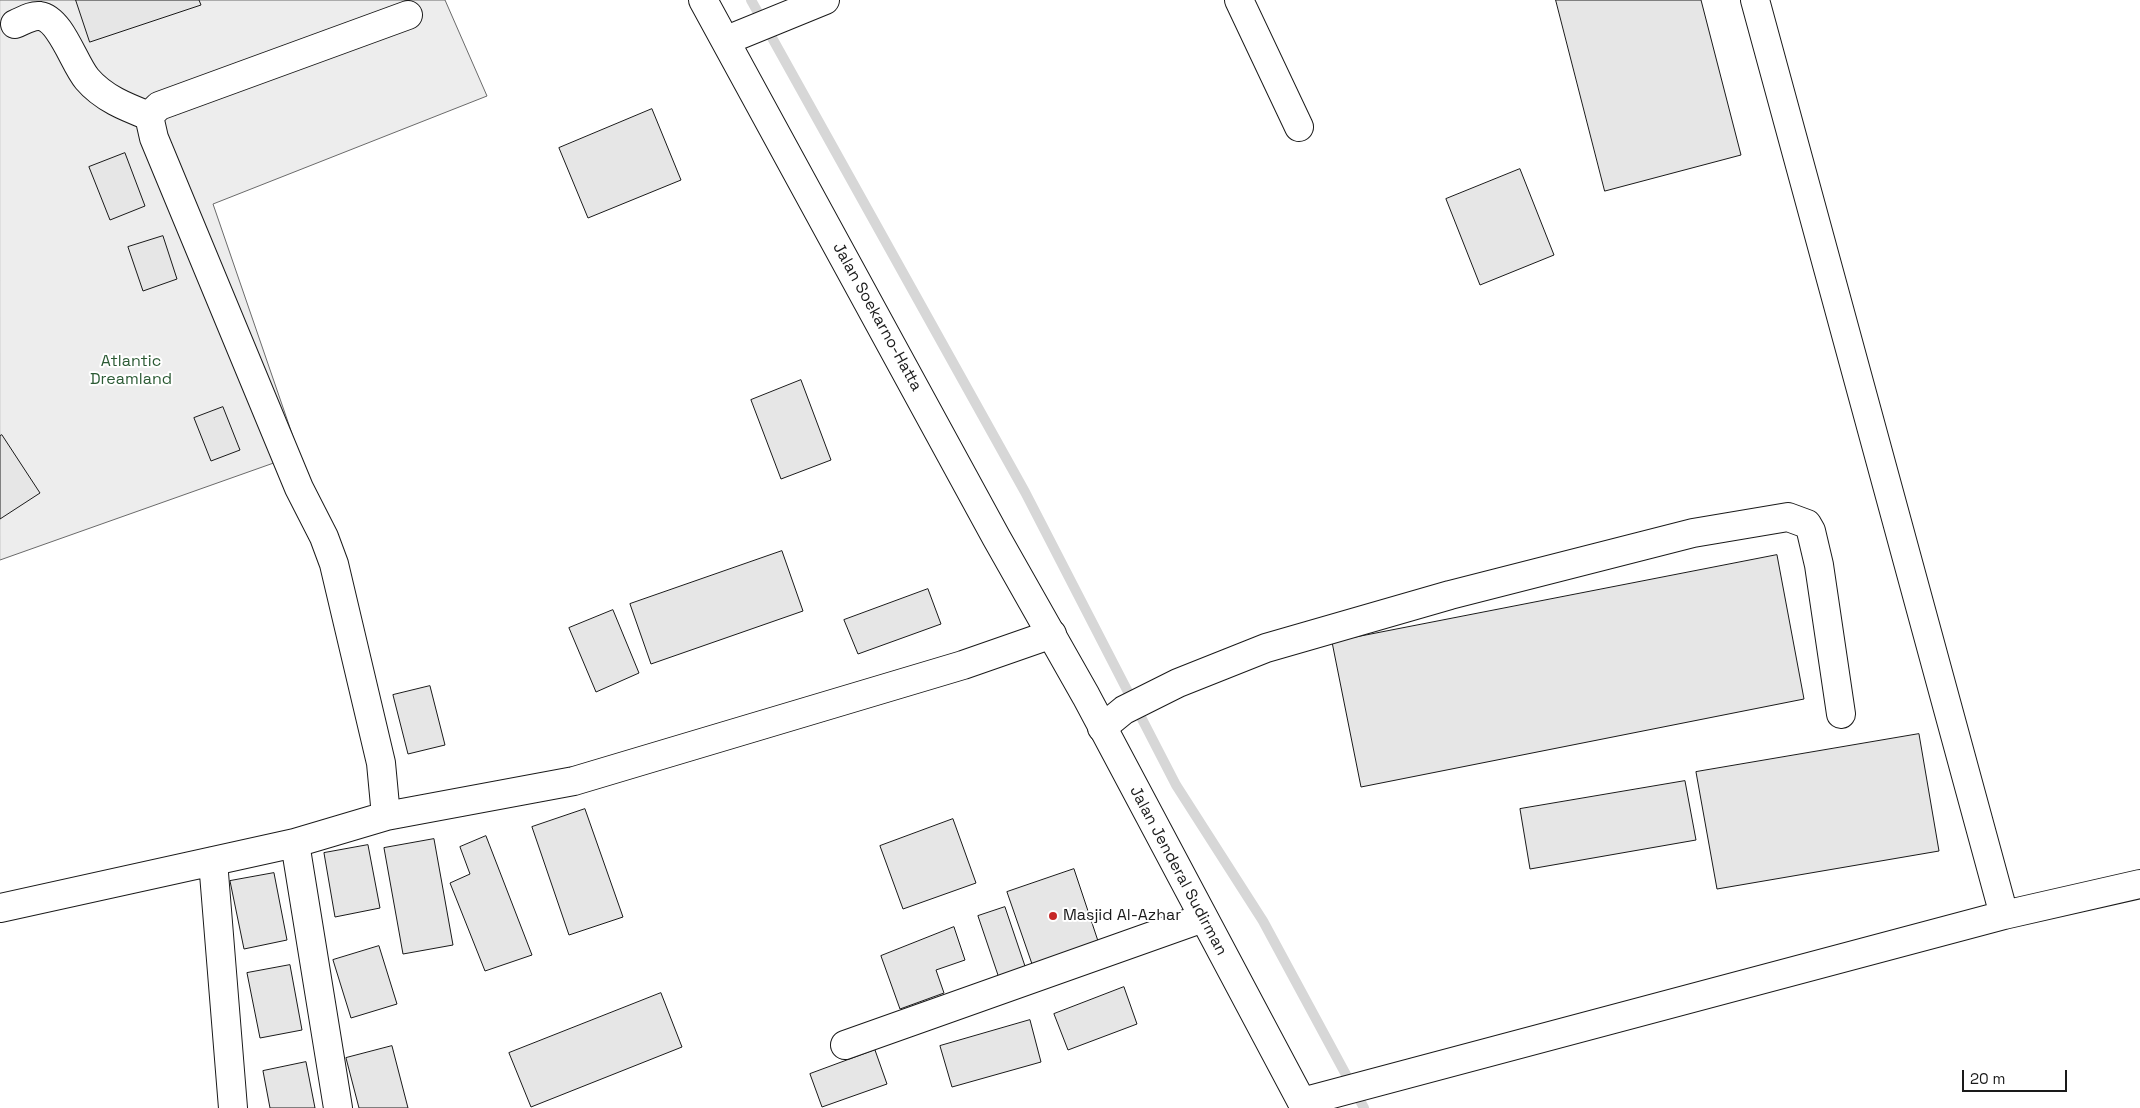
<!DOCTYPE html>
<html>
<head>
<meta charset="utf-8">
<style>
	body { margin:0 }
	#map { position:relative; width:2140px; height:1108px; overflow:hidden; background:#fff; font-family:"Space Grotesk",sans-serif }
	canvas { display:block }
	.scale { position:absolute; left:1962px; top:1070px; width:105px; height:22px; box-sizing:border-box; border:2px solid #1a1a1a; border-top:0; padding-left:6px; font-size:15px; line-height:18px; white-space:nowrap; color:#1a1a1a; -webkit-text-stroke:4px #fff; paint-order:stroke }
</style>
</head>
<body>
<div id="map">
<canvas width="2140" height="1108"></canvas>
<div class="scale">20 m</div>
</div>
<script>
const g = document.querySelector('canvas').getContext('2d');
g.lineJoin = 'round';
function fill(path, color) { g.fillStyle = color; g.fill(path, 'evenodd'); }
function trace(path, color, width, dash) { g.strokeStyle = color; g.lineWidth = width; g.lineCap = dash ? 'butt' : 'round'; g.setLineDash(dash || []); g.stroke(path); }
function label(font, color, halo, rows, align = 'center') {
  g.font = font + ' "Space Grotesk",sans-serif'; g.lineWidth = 4; g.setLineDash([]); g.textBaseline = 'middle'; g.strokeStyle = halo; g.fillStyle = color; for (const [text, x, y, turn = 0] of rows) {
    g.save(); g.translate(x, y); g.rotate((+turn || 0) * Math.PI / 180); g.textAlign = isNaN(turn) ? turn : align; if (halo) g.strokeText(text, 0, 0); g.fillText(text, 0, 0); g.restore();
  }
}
const built = new Path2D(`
	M0,0H445L487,96L213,204L299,454L0,560Z`);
const stream = new Path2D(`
	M751,0L1025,492L1176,785L1263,921L1364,1108`);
const building = new Path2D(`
	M76,0H199L201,5L90,42Z
	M1556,0H1701L1741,155L1605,191Z
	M652,109L681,180L588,218L559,148Z
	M125,153L145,206L110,220L89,167Z
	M1520,169L1554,255L1480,285L1446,199Z
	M163,236L177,279L143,291L128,247Z
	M801,380L831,460L781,479L751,400Z
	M223,407L240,450L211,461L194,418Z
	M2,435L40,493L0,519V436Z
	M782,551L803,611L651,664L630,604Z
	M1777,555L1804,699L1361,787L1332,642Z
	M928,589L941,624L858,654L844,620Z
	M613,610L639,673L596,692L569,628Z
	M430,686L445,745L408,754L393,695Z
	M1919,734L1939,851L1717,889L1696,772Z
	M1685,781L1696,840L1530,869L1520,809Z
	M585,809L623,917L569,935L532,827Z
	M953,819L976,883L903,909L880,846Z
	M486,836L532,955L485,971L450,883L470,874L460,847Z
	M434,839L453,945L403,954L384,848Z
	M368,845L380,908L335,917L324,853Z
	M1074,869L1098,941L1032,964L1007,892Z
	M274,873L287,940L244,949L230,881Z
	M1005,907L1028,975L1001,984L978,916Z
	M954,927L965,960L936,970L944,993L900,1009L881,956Z
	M379,946L397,1004L351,1018L333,960Z
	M290,965L302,1030L260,1038L247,973Z
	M1124,987L1137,1024L1068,1050L1054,1014Z
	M661,993L682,1047L531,1107L509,1053Z
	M1030,1020L1041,1062L952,1087L940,1046Z
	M392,1046L408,1108H359L346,1058Z
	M875,1050L887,1084L822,1107L810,1074Z
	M306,1062L315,1108H270L263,1071Z`);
const minor = new Path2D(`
	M1239,0L1299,127
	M1755,0L2004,915
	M15,24C23,21 31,15 40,16C61,19 74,64 87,79C103,98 126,107 149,116
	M727,40L825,0
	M1102,728L1124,710L1178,683L1266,648L1450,595L1693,533L1788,517L1807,524L1811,531L1819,565L1841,714
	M386,816L381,763L334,564L324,537L299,488L154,138L149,116L159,106L408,15
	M295,843L338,1108
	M213,861L233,1108
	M0,908L295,843L386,816L574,781L963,665L1052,634
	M845,1045L1203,918
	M1302,1102L2004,915L2140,884`);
const major = new Path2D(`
	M703,0L996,537L1086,696L1305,1108`);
const markers = [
	[1053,916,5,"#c62828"]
];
const streetNames = [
	["Jalan Soekarno-Hatta",877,317,61],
	["Jalan Jenderal Sudirman",1178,871,62]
];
const parkNames = [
	["Atlantic",131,362],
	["Dreamland",131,380]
];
const poiNames = [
	["Masjid Al-Azhar",1063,916]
];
fill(built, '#ededed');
trace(built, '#6a6a6a', 1);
trace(stream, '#d7d7d7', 10);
fill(building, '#e6e6e6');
trace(building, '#1a1a1a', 1);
trace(minor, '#1a1a1a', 30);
trace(major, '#1a1a1a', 30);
trace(minor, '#fff', 28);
trace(major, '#fff', 28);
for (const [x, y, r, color] of markers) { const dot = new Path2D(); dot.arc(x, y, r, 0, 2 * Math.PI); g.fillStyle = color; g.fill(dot); trace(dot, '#fff', 2); }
label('16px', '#1a1a1a', '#fff', streetNames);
label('16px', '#2b5a34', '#fff', parkNames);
label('16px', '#1a1a1a', '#fff', poiNames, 'left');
</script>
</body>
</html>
